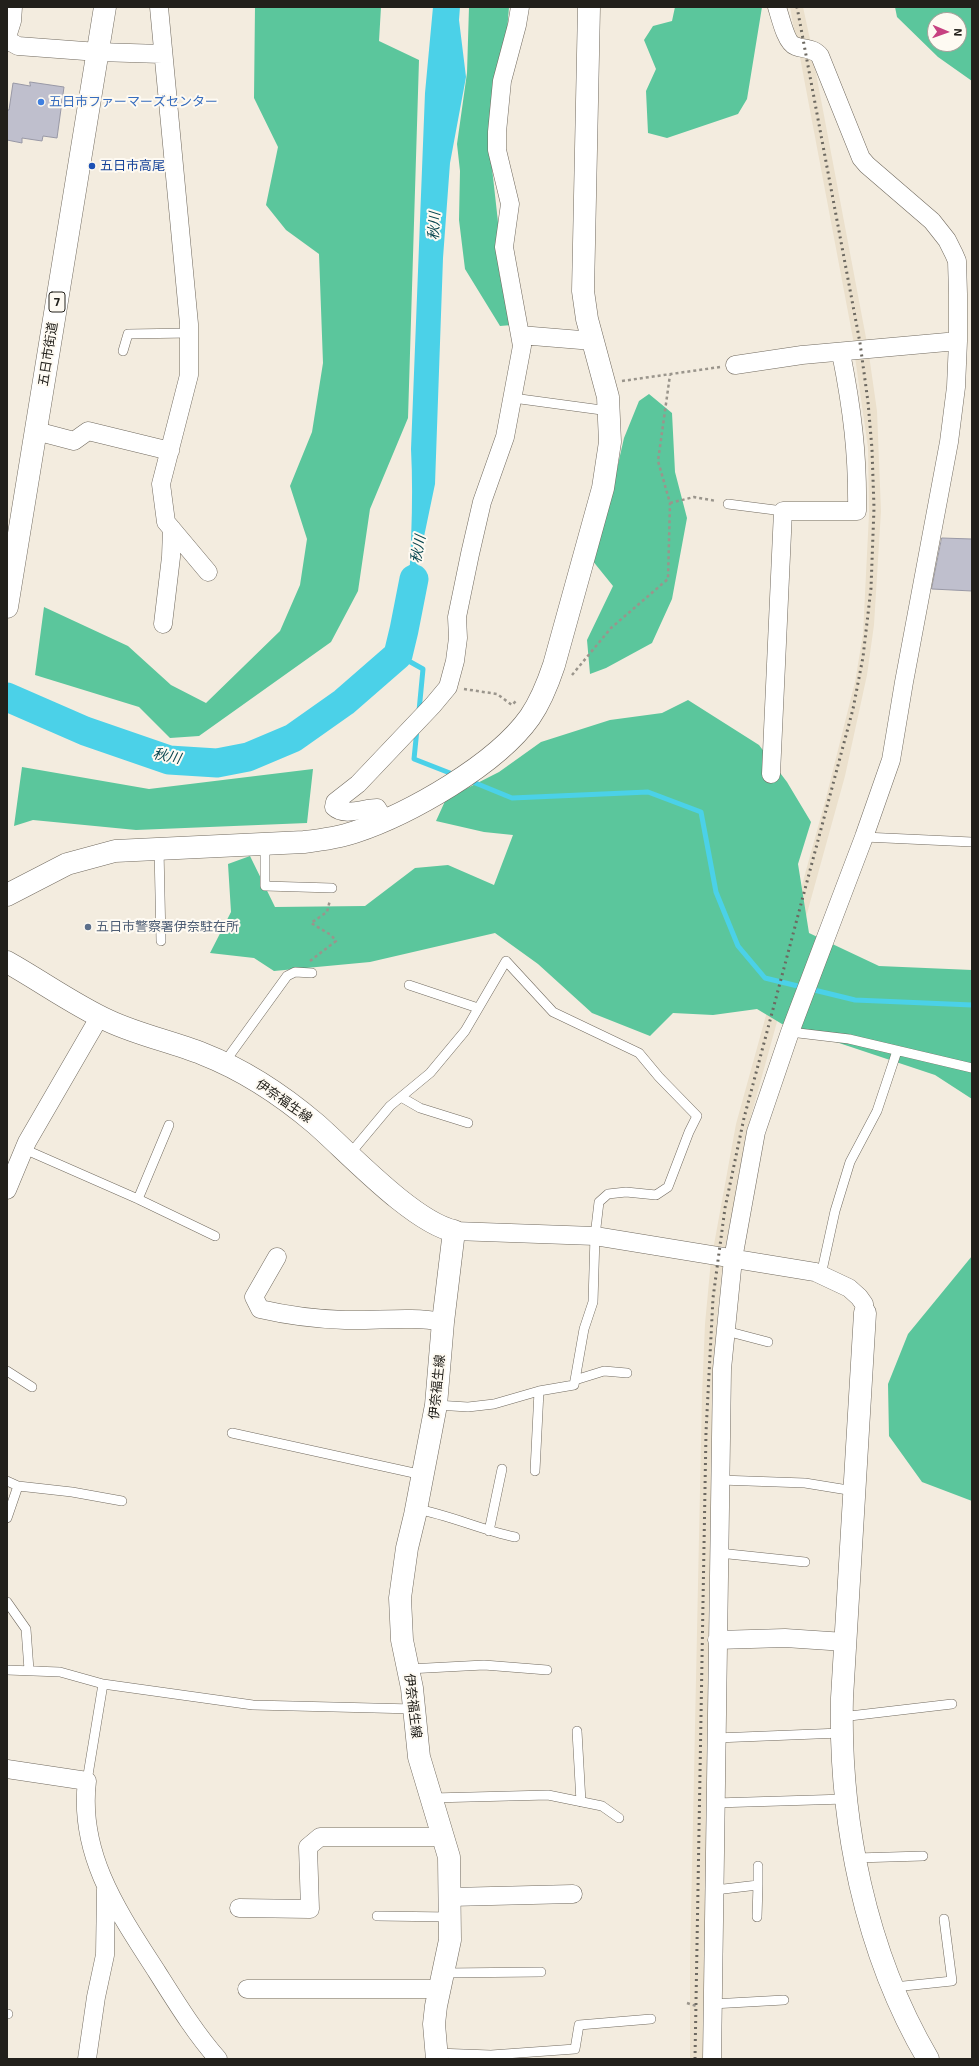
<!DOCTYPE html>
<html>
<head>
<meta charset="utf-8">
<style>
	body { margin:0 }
	#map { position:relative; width:979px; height:2066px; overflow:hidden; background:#f3ecdf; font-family:"Exo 2",sans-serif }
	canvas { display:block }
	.frame { position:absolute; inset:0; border:8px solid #22201b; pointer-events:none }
	.north { position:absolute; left:927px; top:12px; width:40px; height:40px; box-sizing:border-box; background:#fefaf2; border:1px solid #a6a39c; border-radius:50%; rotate:92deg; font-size:11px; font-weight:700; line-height:16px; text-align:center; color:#22201b }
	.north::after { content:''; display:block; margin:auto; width:14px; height:18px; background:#c74181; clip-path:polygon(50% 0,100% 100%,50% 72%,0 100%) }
</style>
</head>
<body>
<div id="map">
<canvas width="979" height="2066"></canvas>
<div class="frame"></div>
<div class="north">N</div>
</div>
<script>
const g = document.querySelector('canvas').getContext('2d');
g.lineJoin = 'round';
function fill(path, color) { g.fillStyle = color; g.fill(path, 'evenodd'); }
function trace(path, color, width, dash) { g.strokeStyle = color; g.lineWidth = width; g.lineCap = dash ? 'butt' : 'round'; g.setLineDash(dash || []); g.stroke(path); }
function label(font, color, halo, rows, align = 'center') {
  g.font = font + ' "Exo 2","Noto Sans JP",sans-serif'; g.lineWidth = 4; g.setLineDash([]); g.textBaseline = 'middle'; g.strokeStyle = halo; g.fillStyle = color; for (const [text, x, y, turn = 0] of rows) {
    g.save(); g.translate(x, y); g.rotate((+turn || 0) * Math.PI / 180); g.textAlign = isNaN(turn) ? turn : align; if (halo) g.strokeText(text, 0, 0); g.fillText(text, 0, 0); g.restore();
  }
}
const built = new Path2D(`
	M790,7H803L811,44L796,41Z
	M799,52H812L867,343L854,344Z
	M869,355L877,411L881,511L874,625L867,675L845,776L749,1123L725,1250H713L736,1124L826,798L855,682L863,634L869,514L868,448L855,357Z
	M711,1260L723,1262L718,1310L714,1369L703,2059H690V1963L702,1395L705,1324Z`);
const forest = new Path2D(`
	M255,7H381L379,41L419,60L408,418L370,509L358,591L331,642L199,736L170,738L139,707L35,675L44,607L128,646L171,685L206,703L280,631L300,585L307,539L290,486L312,432L323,363L319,254L286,230L266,205L278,147L254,98Z
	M469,7H509L506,44L493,140L492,168L499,231V272L512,325L500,326L465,269L459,220L460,171L457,144L467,73Z
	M675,7H762L747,99L738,114L667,138L648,133L646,91L656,69L644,40L653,26L672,21Z
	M895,7H972V81L938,57L897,17ZM935,20H959V44H935Z
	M649,394L672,413L675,472L687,518L672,599L652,643L606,668L590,674L587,640L613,586L592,560L607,513L624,438L639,401Z
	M688,700L759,745L787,782L811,822L798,864L809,933L879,966L972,970V1099L935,1075L782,1024L757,1009L713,1015L673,1013L650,1036L592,1013L538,964L495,933L370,962L274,971L254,958L210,953L231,912L228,864L250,856L275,907L365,906L415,868L448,865L494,885L513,835L484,832L436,821L446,799L499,772L541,742L610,720L662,713Z
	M22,767L149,789L313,769L307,823L136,830L33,820L14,826Z
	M972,1256V1501L922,1482L889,1436L888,1384L908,1334Z`);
const water = new Path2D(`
	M433,7H460L459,20L466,77L450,163L443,258L435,484L407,618C410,561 414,506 411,449L425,93Z`);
const stream = new Path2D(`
	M398,655L423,669L419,711
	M417,729L414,759L455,775
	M468,780L512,798L648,792L701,812L716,892L738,946L765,978L855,1000L972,1005`);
const river = new Path2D(`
	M7,697L85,731L169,760L217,763L248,757L293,738L344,702L398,655L404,630L414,579`);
const building = new Path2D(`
	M30,82L64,87L57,138L43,136L42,141L22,138V143L7,140V110H9L13,83L30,86Z
	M942,538L972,539V591L932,589Z`);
const path = new Path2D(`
	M622,381L720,367
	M670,503L694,497L716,501
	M572,675L611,628L668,579L670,503L658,461L670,375
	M464,689L497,694L512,705L517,700
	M310,961L336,941L331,935L311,923L327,912L330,900
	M687,2003L696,2006`);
const service = new Path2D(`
	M123,351L128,334L189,333
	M513,398L609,411
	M728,504L783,511
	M864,837L972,842
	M265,844V886L332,888
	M159,849L161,941
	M409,985L478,1008
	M790,1032L849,1039L972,1068
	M224,1063L287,976L295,972L312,973
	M401,1097L420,1108L468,1123
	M24,1149L138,1199L215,1236
	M349,1155L390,1106L430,1073L465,1031L506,961L553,1012L639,1053L659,1077L697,1116L689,1132L668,1187L656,1195L626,1192L608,1194L599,1202L595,1236L593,1302L584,1329L575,1380
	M138,1199L169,1125
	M821,1275L835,1211L850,1162L877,1111L897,1051
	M726,1331L768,1342
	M7,1371L32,1387
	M436,1405L468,1407L494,1404L539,1391L574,1385L575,1380L604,1371L627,1373
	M232,1433L423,1475
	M535,1471L539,1391
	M720,1480L805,1483L854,1491
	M7,1481L18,1486L72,1492L122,1501
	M416,1509C450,1515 481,1530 515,1537
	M7,1518L18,1486
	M489,1531L502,1469
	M719,1553L805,1562
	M7,1602L26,1629L29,1670
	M408,1669L484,1665L547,1670
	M7,1670L60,1672L103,1684L253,1705L414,1709
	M841,1717L952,1704
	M577,1731L581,1802
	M716,1738L841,1733
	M87,1781L103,1684
	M432,1798L548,1795L602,1806L619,1818
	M715,1803L846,1799
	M856,1858L923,1856
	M758,1885V1866
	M715,1890L758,1885L757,1917
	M377,1916L451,1917
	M444,1973L541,1972
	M894,1987L952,1981L944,1919
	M712,2004L784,2000
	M7,2014H8
	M436,2053L491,2055L575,2049L579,2025L651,2019`);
const minor = new Path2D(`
	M159,7L189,324V375L161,484L166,522L208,572
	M7,37L12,21L13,7
	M7,40L18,46L98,52L162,54
	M520,335L593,341
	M735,365L802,355L958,341
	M36,431L74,441L88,431L170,451
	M163,624L171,557L172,529
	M771,774L783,511H857C858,455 852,408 841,353
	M385,821L377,808C364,808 344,817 334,807L335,802L358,784L433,705L448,687L455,661L458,638L457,617L470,554L482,502L505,437L522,346L504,247L510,204L497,150V132L502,81L517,25L520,7
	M7,1190L27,1142L100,1016
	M454,1231L595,1236L815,1272L849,1288L859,1297L864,1304L865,1313
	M277,1257L254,1297L260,1309C290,1316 313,1319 345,1320C378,1321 410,1316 443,1322
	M717,1640L785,1638L845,1642
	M7,1769L87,1781C78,1855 119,1913 157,1972C176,2002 195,2033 218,2059
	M451,1897L573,1894
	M239,1908L310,1909L308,1847L320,1837H444
	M247,1989H440
	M87,2059L96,1997L105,1955L106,1889
	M712,2059L722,1369L733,1259L756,1132L790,1032L864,837L891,760L904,682L949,442L956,387L958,341V294L957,261L954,254L947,240L932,221L867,165L861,158L820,56C813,47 804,50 795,46C786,43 780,16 777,7`);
const tertiary = new Path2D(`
	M7,895L67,864L115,851L304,842C321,840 338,838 355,832C409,814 496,765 530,717C541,701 548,683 554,665L603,488L610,442L608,397L587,319L583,291L589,7
	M865,1313L842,1698C839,1821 865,1952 928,2059`);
const secondary = new Path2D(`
	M7,962C41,981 74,1005 109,1021C139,1035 173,1042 203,1054C244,1070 283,1096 316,1124C349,1153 413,1222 454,1231L443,1322L436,1405L415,1515L407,1548L400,1598L402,1640L412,1688L419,1757L449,1857L450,1940L436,2006L434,2024L437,2059`);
const primary = new Path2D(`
	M7,607L105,7`);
const rail = new Path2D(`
	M695,2059L706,1432L713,1298L725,1208L744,1118L853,709L863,657L871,588L874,508L872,449L868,402L860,343L797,7`);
const markers = [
	[41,102,4,"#3f7fe0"],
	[92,166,4,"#1a4fb4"],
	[88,927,4,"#5c6f8a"]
];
const shields = [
	[57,302,16]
];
const shieldNames = [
	["7",57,302]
];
const shopNames = [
	["五日市ファーマーズセンター",49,102]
];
const transitNames = [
	["五日市高尾",100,166]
];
const streetNames = [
	["五日市街道",48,354,-81],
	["伊奈福生線",284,1101,35],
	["伊奈福生線",437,1387,-84],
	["伊奈福生線",413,1706,83]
];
const serviceNames = [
	["五日市警察署伊奈駐在所",96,927]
];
const waterNames = [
	["秋川",434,226,-87],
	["秋川",418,549,-79],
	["秋川",167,756,12]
];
fill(built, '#ebe0cc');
fill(forest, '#5bc69c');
fill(water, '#4bd1e8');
trace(stream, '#4bd1e8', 5);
trace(river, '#4bd1e8', 29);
fill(building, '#bfbfcd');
trace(building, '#9898a5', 1);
trace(service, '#716a5f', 10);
trace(minor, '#716a5f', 19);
trace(tertiary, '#716a5f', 23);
trace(secondary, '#716a5f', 23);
trace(primary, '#716a5f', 23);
trace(path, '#9a958c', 2.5, [3, 3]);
trace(service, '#fff', 9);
trace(minor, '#fff', 18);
trace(tertiary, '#fff', 22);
trace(secondary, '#fff', 22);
trace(primary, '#fff', 22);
trace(rail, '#6d6961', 3, [2, 4]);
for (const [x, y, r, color] of markers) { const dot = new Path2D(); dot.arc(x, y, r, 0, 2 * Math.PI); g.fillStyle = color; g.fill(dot); trace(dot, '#fefaf2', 1.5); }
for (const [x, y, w] of shields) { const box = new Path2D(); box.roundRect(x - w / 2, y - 10, w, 20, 3); g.fillStyle = '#fefaf2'; g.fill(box); trace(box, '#22201b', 1); }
label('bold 12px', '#22201b', null, shieldNames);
label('13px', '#366cbe', '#fefaf2', shopNames, 'left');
label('13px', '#164399', '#fefaf2', transitNames, 'left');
label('13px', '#22201b', '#fefaf2', streetNames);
label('13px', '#4e5e75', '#fefaf2', serviceNames, 'left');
label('italic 14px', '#05444d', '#fefaf2', waterNames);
</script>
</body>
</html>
